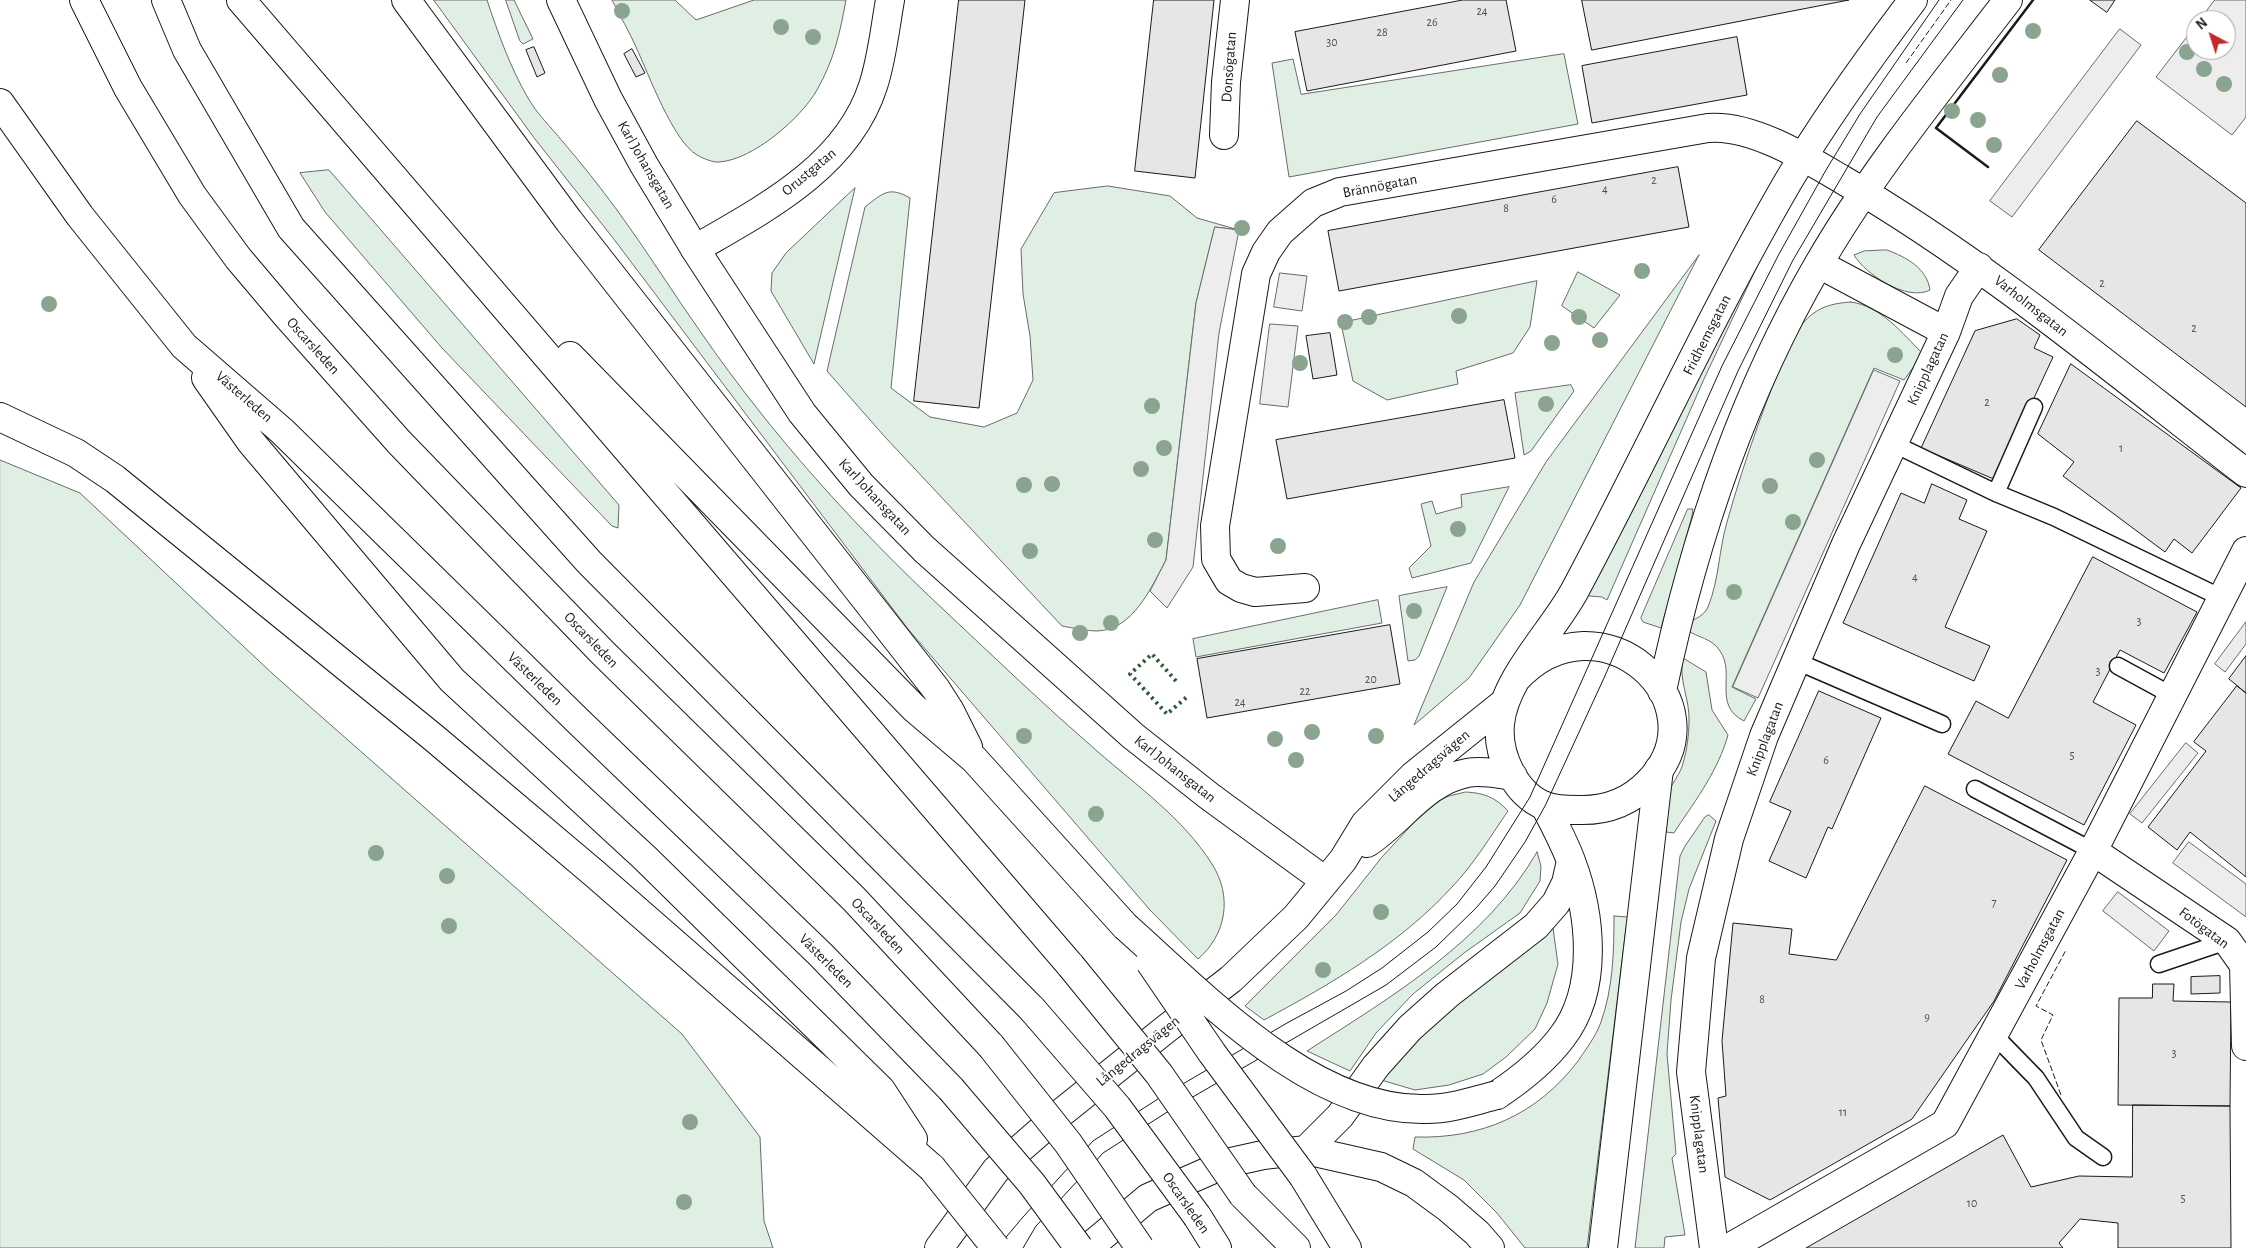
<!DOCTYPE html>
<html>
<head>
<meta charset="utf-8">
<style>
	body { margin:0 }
	#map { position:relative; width:2246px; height:1248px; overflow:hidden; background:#fff; font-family:"Alegreya Sans",sans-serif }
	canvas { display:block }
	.north { position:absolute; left:2186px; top:10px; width:50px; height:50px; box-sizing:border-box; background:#fff; border:1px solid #a3a3a3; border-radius:50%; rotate:320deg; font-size:14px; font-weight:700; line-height:20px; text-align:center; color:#1a1a1a }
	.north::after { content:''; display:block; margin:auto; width:18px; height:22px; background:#c62828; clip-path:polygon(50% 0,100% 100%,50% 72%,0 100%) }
</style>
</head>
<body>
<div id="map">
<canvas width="2246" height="1248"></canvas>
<div class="north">N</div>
</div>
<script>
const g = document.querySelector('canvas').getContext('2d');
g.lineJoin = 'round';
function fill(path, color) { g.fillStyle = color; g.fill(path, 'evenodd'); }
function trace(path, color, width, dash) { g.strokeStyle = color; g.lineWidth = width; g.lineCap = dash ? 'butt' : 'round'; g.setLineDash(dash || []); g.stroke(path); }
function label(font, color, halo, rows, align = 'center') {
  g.font = font + ' "Alegreya Sans",sans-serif'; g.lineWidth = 4; g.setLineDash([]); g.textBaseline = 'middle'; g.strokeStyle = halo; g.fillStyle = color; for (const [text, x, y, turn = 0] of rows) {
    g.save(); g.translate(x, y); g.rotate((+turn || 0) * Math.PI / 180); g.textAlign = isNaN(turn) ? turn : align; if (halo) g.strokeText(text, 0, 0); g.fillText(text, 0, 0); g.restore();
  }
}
const green = new Path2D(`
	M434,0H487C498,33 510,67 528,98C537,114 551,127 563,142C582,164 600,187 617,210C647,251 673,293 702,334C772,435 855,527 945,611C995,658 1045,706 1097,751C1137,786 1183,818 1212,864C1233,897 1226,935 1198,959L1150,910L908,629L613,238L535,139Z
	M506,0H514L533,39L523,44L520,41Z
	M612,0H675L696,20L754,0H846C840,33 834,60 817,90C801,118 753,160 719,162C714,163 702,158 697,155C673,141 649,75 636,47C629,31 620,16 612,0Z
	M1564,54L1578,124L1289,177L1272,63L1293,59L1301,94Z
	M329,170L619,505L618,528L612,526L442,348L325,212L300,173Z
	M1108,186L1170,196L1197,218L1239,230L1215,227L1196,303L1166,560C1151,588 1133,630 1097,631C1086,631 1073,628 1062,626L885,437L827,371L865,207C883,193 889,186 910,198L891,388L930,417L984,427L1017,413L1033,380L1030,336L1023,294L1021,249L1054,193Z
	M855,188L814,364L771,291L772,273L786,253Z
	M1887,250C1906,257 1927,268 1930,290C1907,302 1865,274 1854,255L1864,251Z
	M1699,255L1520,605L1469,678L1414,725L1474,582L1546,462Z
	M1760,255L1762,256L1704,379L1607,600L1602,597L1589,596L1587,592Z
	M1578,272L1620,295L1594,328L1562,306Z
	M1537,281L1530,327L1513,353L1456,371L1458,384L1387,400L1353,381L1341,323Z
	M1851,302C1881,306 1902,333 1923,354L1904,380L1874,368L1732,687L1756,699L1744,721C1712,705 1736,674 1720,651C1712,638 1698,638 1687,630L1688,623C1696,618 1704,616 1708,607C1719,580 1719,549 1727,522C1745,458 1767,397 1793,336C1810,312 1821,304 1851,302Z
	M1571,385L1574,391L1531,451L1524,455L1515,393Z
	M0,460L80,493L274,675L682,1034L760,1137L764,1221L773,1248H0Z
	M1509,487L1471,563L1412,578L1409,568L1431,546L1421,504L1432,501L1436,514L1462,507L1461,495Z
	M1688,509H1693L1692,516L1661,628L1643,622L1641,618Z
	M1447,587L1419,656L1415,660L1408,661L1399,596Z
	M1378,600L1382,623L1196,657L1193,639Z
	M1683,658L1706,672L1712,710L1728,735C1719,768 1697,799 1677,828L1674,833L1666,832C1665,819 1665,803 1670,790C1673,781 1681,773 1683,763C1687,750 1689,734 1689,721C1690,699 1678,680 1683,658Z
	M1466,792C1484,793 1495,797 1508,811C1490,837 1474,864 1452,887C1400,944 1331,984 1264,1020L1245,1006L1336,915L1382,857L1420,816L1435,802L1449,796Z
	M1709,815L1716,821L1689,889L1681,922L1671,1000L1667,1054L1676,1154L1672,1158L1685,1235L1665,1237L1664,1248H1635L1680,856L1685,846L1705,817Z
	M1537,852L1541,866L1540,881L1520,913L1464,953L1413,994L1376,1033L1350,1071L1307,1051C1391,997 1486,941 1537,852Z
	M1614,916L1628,917L1629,924L1626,928L1587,1248H1525L1497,1213L1464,1180L1413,1149L1415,1137C1481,1139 1537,1115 1578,1061C1586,1049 1596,1036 1601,1022C1613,988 1614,952 1614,916Z
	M1553,928L1558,964L1547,1003L1535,1029L1506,1057L1483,1074L1449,1085L1415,1090L1381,1080L1411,1039Z`);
const parking = new Path2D(`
	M2215,0H2246V117L2232,135L2156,77L2196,25V50H2226V20H2200Z
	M2120,29L2141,45L2012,217L1990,201Z
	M1215,227L1239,230L1219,333L1193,567L1167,608L1150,591L1166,560L1196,303Z
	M1280,273L1307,276L1302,311L1274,307Z
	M1270,324L1298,326L1288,407L1260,404Z
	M1874,370L1900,381L1758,698L1733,687Z
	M2246,622V644L2225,672L2215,664Z
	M2186,743L2198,753L2142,823L2130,814Z
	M2189,842L2246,884V917L2173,863Z
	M2118,892L2169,931L2154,951L2103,911Z`);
const building = new Path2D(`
	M959,0H1025L979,408L914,401Z
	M1154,0H1214L1195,178L1135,171Z
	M1463,0H1506L1516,51L1307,91L1295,32Z
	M1582,0H1849L1592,50Z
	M2090,0H2115L2107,12Z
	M1737,37L1747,95L1592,123L1582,66Z
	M534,47L545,73L537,77L526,50Z
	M632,49L645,73L636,77L624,54Z
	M2137,121L2246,203V407L2039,250Z
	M1678,167L1689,227L1339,291L1328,231Z
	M2017,319L2040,335L2034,348L2053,357L1996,480L1921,448L1975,331Z
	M1330,333L1337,375L1313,379L1306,336Z
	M2071,364L2241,488L2192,553L2174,539L2165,552L2063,476L2074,462L2038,434Z
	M1504,400L1515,458L1287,499L1276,440Z
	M1932,484L1967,500L1959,519L1987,531L1945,627L1990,646L1974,681L1843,623L1901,493L1924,503Z
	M2093,557L2197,612L2164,673L2120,650L2093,702L2136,725L2084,825L1948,754L1976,701L2008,718Z
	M1390,625L1400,684L1207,718L1197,659Z
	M2246,656V693L2229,679Z
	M2237,686L2246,693V877L2190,832L2177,850L2148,827L2206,751L2194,742Z
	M1819,691L1881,718L1832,829L1828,827L1806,878L1769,861L1791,811L1770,802Z
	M1925,786L2067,860L1994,1001L1912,1119L1770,1200L1725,1177L1718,1098L1726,1096L1722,1041L1733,923L1792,929L1789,954L1836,960Z
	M2220,976V993L2191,994V977Z
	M2153,984H2174L2173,1001L2231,1002L2230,1106L2118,1105L2119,998H2152Z
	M2133,1105L2230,1106L2231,1248H2118V1223L2080,1219L2059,1243L2063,1248H1806L2003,1135L2031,1187L2079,1176L2132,1177Z`);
const service = new Path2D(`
	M1894,444L1996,493L2054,517L2222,598
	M1996,493L2034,407
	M1796,661L1942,724
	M2118,666L2173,696
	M1975,789L2093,851
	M2159,964L2227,941
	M1994,1035L2036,1078L2076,1138L2103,1157`);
const minor = new Path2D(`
	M1224,135L1226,82L1235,0
	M695,249C764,209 847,167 873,86C882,59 885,28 890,0
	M1819,264L1946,332
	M1305,588L1255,592L1241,588L1229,581L1216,559L1215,526L1256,274L1266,252L1280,232L1313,203L1340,192L1708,128C1751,124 1806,158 1843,180C1987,264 2115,372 2246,473
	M2093,851L2227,941L2244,965L2246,1046
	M1714,1248L1691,1072L1701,958L1729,839L1764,736L1846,544L1946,332L1959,296L1979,267
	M1729,1248L1945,1124L2093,851L2246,551`);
const tertiary = new Path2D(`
	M561,0L608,99L644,165L695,249L802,413L861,485L924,549L1133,736L1209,796L1324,880
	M1516,679C1600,589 1725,703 1649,782C1630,802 1606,811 1578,810C1567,810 1555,810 1545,806C1515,794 1497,755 1500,724C1504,679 1552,632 1574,592C1647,456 1711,314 1789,180C1826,117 1869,58 1913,0
	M1662,691C1693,542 1742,396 1818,265C1871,173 1943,85 2008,0
	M1367,843C1401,821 1425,781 1467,773C1482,770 1498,774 1513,776
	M939,1248L996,1170L1061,1113L1166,1029L1231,979L1296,917L1343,860L1365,824L1413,776L1504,703`);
const trunk = new Path2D(`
	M84,0L128,88L192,195L238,258L287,316L399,442L603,653L854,899L991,1046
	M166,0L187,50L291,228L589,562L1032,1009
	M241,0L1071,966
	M406,0L569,221L936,689L950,711L968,747
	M0,103L80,216L184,346L282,431L577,720L820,954L951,1089
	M570,356L914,708L974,759L1125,926
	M206,378L251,442L452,680L645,858L881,1090L913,1139
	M0,417L76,453L115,479L434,738L595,874L932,1168
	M1497,1095C1521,1079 1544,1061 1562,1037C1599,989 1591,914 1571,861C1564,842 1554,824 1545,806
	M1306,1150L1340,1116L1376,1066L1410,1028L1447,995L1536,926L1556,903L1566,883L1571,861
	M1303,1176L1347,1248
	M1243,1195L1296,1248
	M1197,1216L1217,1248
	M1088,1248L1148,1198L1227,1163L1263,1155L1306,1150L1381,1167L1414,1183L1448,1208L1477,1233L1490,1248
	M1603,1248L1659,769`);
const tram = new Path2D(`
	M997,1248L1023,1217L1093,1141L1164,1095L1287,1023L1346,991L1382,968L1428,932L1457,904L1486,867L1530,797L1722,366L1779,254L1826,170L1860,114L1939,0
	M1023,1248L1036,1226L1103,1153L1172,1109L1386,985L1436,947L1476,908L1495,886L1525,842L1545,806L1604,678L1738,371L1793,260L1877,117L1963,0`);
const trunkBridge = new Path2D(`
	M1125,926C1204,996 1313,1112 1426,1109C1451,1109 1473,1101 1497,1095
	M1150,962L1212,1053L1303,1176
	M1071,966L1159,1074L1243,1195
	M1032,1009L1117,1107L1197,1216
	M991,1046L1068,1143L1140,1248
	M951,1089L1032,1184L1079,1248
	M932,1168L996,1248`);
const hedge = new Path2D(`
	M1176,681L1152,654L1130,674L1167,714L1188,696`);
const fence = new Path2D(`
	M1906,63L1951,0
	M2061,1095L2041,1040L2053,1015L2036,1006L2066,950`);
const wall = new Path2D(`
	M1988,167L1936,128L2033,0`);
const trees = [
	[622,11],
	[781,27],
	[2033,31],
	[813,37],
	[2187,52],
	[2204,69],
	[2000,75],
	[2224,84],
	[1952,111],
	[1978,120],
	[1994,145],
	[1242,228],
	[1642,271],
	[49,304],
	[1459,316],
	[1369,317],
	[1579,317],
	[1345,322],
	[1600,340],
	[1552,343],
	[1895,355],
	[1300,363],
	[1546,404],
	[1152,406],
	[1164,448],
	[1817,460],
	[1141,469],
	[1052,484],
	[1024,485],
	[1770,486],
	[1793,522],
	[1458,529],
	[1155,540],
	[1278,546],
	[1030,551],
	[1734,592],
	[1414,611],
	[1111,623],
	[1080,633],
	[1312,732],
	[1024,736],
	[1376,736],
	[1275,739],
	[1296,760],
	[1096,814],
	[376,853],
	[447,876],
	[1381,912],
	[449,926],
	[1323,970],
	[690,1122],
	[684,1202]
];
const numberNames = [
	["24",1482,11],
	["26",1432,22],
	["28",1382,32],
	["30",1332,42],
	["2",1654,180],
	["4",1605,189],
	["6",1554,199],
	["8",1506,208],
	["2",2102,283],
	["2",2194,328],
	["2",1987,402],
	["1",2121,448],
	["4",1915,577],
	["3",2139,621],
	["3",2098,671],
	["20",1371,679],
	["22",1305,691],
	["24",1240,702],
	["5",2072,755],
	["6",1826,760],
	["7",1994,902],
	["8",1762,999],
	["9",1927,1017],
	["3",2174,1053],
	["11",1843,1112],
	["5",2183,1198],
	["10",1972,1203]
];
const streetNames = [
	["Donsögatan",1229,67,-86],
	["Karl Johansgatan",646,165,60],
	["Orustgatan",809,172,-40],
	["Brännögatan",1380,186,-11],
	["Varholmsgatan",2031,306,38],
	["Fridhemsgatan",1707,335,-63],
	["Oscarsleden",313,346,48],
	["Knipplagatan",1928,369,-65],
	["Västerleden",244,397,41],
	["Karl Johansgatan",875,497,47],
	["Oscarsleden",591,640,46],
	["Västerleden",535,679,44],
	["Knipplagatan",1765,739,-69],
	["Långedragsvägen",1429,766,-41],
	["Karl Johansgatan",1175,769,38],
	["Oscarsleden",878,926,47],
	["Fotögatan",2204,928,37],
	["Varholmsgatan",2040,949,-62],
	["Västerleden",826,961,45],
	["Långedragsvägen",1138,1051,-39],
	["Knipplagatan",1699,1134,83],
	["Oscarsleden",1186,1203,55]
];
fill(green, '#e0efe3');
trace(green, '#6a6a6a', 1);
fill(parking, '#ededed');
trace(parking, '#6a6a6a', 1);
fill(building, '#e6e6e6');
trace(building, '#1a1a1a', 1);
trace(service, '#1a1a1a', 19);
trace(minor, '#1a1a1a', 30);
trace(tertiary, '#1a1a1a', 30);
trace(trunk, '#1a1a1a', 30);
trace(service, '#fff', 16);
trace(minor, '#fff', 28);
trace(tertiary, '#fff', 28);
trace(trunk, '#fff', 28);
trace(tram, '#1a1a1a', 1);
trace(trunkBridge, '#1a1a1a', 30, []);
trace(trunkBridge, '#fff', 28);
trace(hedge, '#2b5a34', 4, [2.5, 4]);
trace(fence, '#1a1a1a', 1, [6, 2.5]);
trace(wall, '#1a1a1a', 2.5);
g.fillStyle = '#8aa48f';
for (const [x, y] of trees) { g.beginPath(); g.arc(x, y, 8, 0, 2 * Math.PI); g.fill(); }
label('12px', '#4d4d4d', null, numberNames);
label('15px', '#1a1a1a', '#fff', streetNames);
</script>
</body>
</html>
